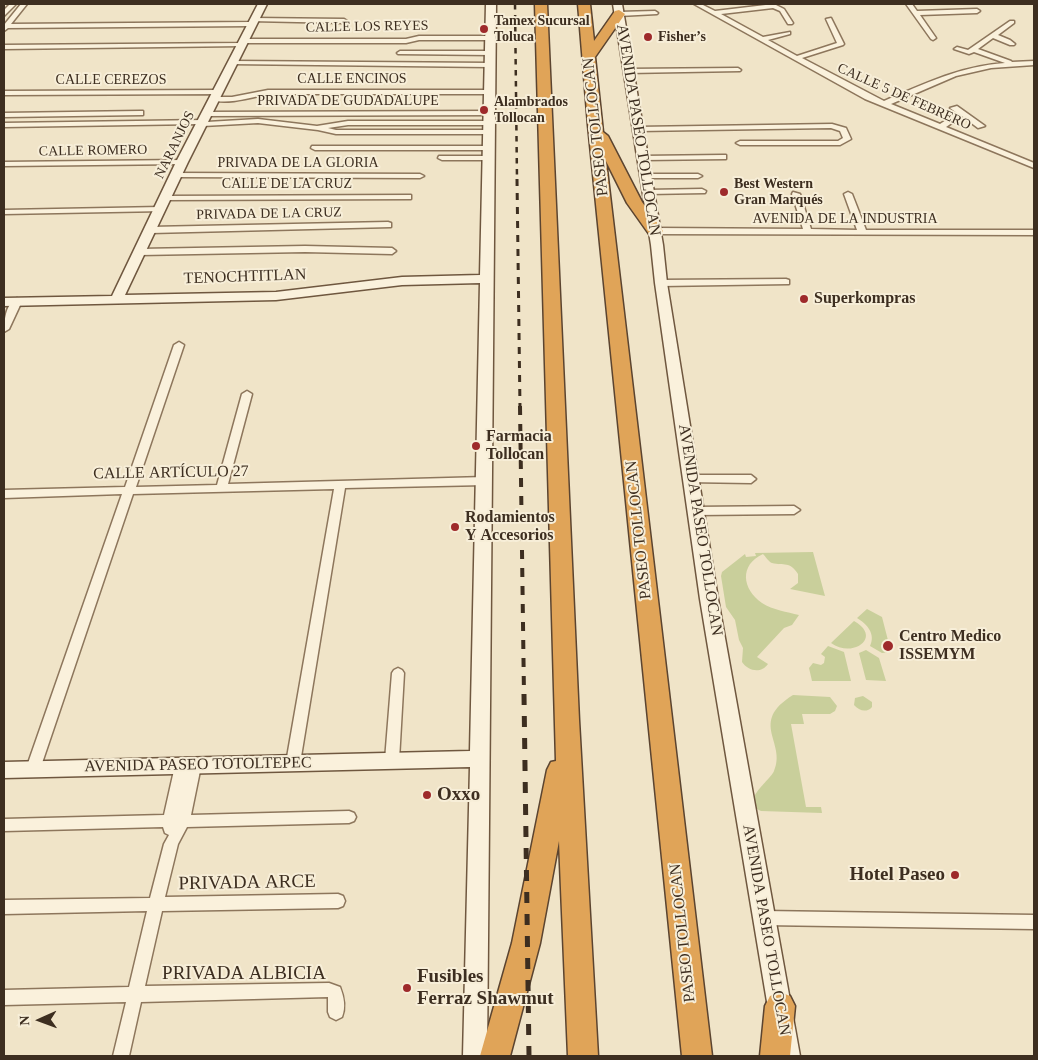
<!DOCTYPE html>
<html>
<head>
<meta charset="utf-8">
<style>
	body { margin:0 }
	#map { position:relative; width:1038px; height:1060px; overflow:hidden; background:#f0e4c8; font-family:Georgia,serif }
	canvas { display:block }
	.frame { position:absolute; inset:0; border:5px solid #3d2e20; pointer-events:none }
	.north { position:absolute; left:15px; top:995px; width:50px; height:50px; -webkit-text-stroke:4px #f7eed8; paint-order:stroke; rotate:268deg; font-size:14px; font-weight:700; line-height:20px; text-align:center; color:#3d2e20 }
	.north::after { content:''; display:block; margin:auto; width:18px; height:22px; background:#3d2e20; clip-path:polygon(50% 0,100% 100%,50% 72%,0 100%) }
</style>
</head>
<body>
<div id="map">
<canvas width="1038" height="1060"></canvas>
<div class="frame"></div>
<div class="north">N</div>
</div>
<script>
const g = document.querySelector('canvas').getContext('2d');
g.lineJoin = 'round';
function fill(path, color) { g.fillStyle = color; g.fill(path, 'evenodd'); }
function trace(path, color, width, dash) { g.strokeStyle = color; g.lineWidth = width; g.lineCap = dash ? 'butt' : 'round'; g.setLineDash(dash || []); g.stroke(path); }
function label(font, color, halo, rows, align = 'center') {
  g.font = font + ' Georgia,serif'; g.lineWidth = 4; g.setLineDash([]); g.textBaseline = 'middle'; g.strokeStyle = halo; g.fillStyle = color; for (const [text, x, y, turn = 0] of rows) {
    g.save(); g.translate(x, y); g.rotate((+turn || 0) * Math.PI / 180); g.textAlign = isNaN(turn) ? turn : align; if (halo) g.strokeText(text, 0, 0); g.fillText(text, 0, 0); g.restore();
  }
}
const green = new Path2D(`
	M813,552L825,596L790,589L798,583V574C790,561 784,566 772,563C769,562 765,556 763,554C739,565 742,589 762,603C773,610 787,612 799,615L792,625L784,628L757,657L768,664C761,674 748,671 742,662L743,648L739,640L735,620L726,607L721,576L722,572L745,554L746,557L756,556L755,553Z
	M867,609L882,617L891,652L882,653L870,646C876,634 867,624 857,618Z
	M854,621C883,637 853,659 831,643Z
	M828,646L844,652L851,681H812L809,668L813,663L821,665L824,663L825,657L821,654Z
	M866,650L879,658L886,681L866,680L859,653Z
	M793,695L830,697L837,706L835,711L830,714H802L804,724H791L806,807H821L822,813L761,811C739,801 770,781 774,771C787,742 748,723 793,695Z
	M863,696L872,702V707C867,713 859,711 854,705L855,698Z`);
const street = new Path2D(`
	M10,4H16L4,16V10Z
	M21,4H27L11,24L251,22L254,24L251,26L8,28L4,31V25Z
	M694,4H701L715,11L774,4L784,9L793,23L792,24H788L780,11L773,8L721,14L763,37L790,32V34L768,40L797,56L837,43L826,19L831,18L844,44L843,45L802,58L884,101C924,84 961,66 1005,63L974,52L969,54L954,49L957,47L968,50L1010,21H1014V23L998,35L1010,40L1015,44L1014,45H1010L993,38L978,49L1011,61L1012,62L1034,61V65L991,68L956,76L891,104L940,124L957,113L950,108L957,106L985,126L978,128L962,116L946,127L1034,163V168L865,99Z
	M906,4H912L917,11L977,9L980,11L977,13L920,15L936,38L933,40L931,39Z
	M655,11L658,13L657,14L619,16L616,14L619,12Z
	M253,18L344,19L347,21L344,23L251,21V19Z
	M419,36H491L494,38L491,40H419L406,43H244L241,41L244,39H406Z
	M241,43L243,44V46L4,49V45Z
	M400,51H491L494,53L491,55L398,54L397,53Z
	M233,61L490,63L493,65L490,67L231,64V62Z
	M738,68L741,70L740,71L628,73L625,71L628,69Z
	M218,90H221V94L4,95V91Z
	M268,90H490L494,92L490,94H268C254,97 223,106 211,99L215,97H232Z
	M140,111H143V115L4,117V113Z
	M489,111H492V115L207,116L203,114L207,112Z
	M258,119L317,126L348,121H492V125H348L328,128L336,130H489L493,132L489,134H336L318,130L258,123L203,126L199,124L4,127V123L204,120L207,122Z
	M832,124L846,128L851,139L840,145H740L736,143L740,141H838L843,138L840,131L831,128L638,131L634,129L638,127Z
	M312,146H489L493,148L489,150H315L311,148Z
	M723,155H726V159L643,160L639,158L643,156Z
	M439,156H489L493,158L489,160H442L438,158Z
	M182,160L186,162L185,164L4,166V162Z
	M174,173L420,174L424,176L420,178L177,177H174Z
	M643,174H698L702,176L698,178H643Z
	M702,189L706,191L705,193L648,194L644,192L648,190Z
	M793,192L800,194L811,229L857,230L844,194L848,192L852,194L866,230H1034V235L655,234L651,231L655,228L803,229L792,194Z
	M408,195H411V199L166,200L162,198L166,196Z
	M161,207L165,209L164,211L4,214V210Z
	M388,222L391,223V227L151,233L147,230L151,227Z
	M305,246L392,248L396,251L392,254L305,252L140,255L136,252L140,249Z
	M786,279L789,280V284L661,286L657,283L661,280Z
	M17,298L22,301L9,329L4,332C4,321 6,303 17,298Z
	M179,342L184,345L136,487L217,485L242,394L247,391L252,394L228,484L485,477L490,481L485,485L345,488L300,763L298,767L293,769L288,767L286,763L334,489L133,494L40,769L38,773L33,775L28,773L26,769L122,494L4,498V490L125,487L174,345Z
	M691,475H751L756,479L751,483L687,482L686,479L687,476Z
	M794,506L800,510L794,514L696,515L690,511L696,507Z
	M398,668L402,670L404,673L399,760L397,764L392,766L387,764L385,760L392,673L394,670Z
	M182,760L188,765L194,760L199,762L201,766L191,815L349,811L354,813L356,817L354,821L349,823L187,827L178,844L165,897L338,894L343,896L345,901L343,906L338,908L162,911L145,986L329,983L340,987C344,997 346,1007 342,1017L336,1020L330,1017L328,1012V997L141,1002L129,1056H113L126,1002L4,1005V990L129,987L147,911L4,914V900L150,898L164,844L169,835L165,833L163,827L4,831V819L164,815L175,766L177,762Z
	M764,911L1034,915V929L764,925L759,923L757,918L759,913Z`);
const secondary = new Path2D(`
	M258,4H267L188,162L125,295L276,292L402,277L480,275L486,4H496L487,1056H463L470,767L4,778V762L470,751L480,283L402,285L276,300L4,306V298L112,296L176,162Z
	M613,4H622L663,245L667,283L718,599L800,1056H776L700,599L655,283L651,245Z`);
const highway = new Path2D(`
	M535,4H547L579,720L598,1056H568L559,841L540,943L510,1056H480L512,943L547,770L551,762L556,761Z
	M578,4H590L594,41L615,11L619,10L625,14L595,57L603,132L608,136L642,202L663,231L661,234H649L627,203L606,161L712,1056H682L588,125Z
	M780,992L790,996L795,1006L790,1056H760L765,1006L770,996Z`);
const railFar3 = new Path2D(`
	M515,4L517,180`);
const railFar2 = new Path2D(`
	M517,179L520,408`);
const railFar1 = new Path2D(`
	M520,406L524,696`);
const rail = new Path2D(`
	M524,694L529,1056`);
const markers = [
	[484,29,5,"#9e2a2b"],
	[648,37,5,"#9e2a2b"],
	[484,110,5,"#9e2a2b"],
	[724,192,5,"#9e2a2b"],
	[804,299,5,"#9e2a2b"],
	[476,446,5,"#9e2a2b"],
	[455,527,5,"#9e2a2b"],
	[888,646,6,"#9e2a2b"],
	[427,795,5,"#9e2a2b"],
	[955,875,5,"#9e2a2b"],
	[407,988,5,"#9e2a2b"]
];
const farPoinames = [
	["Tamex Sucursal",494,21],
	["Toluca",494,37],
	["Fisher’s",658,37],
	["Alambrados",494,102],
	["Tollocan",494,118],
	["Best Western",734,184],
	["Gran Marqués",734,200]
];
const farStreetnames = [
	["CALLE LOS REYES",367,27,-1],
	["CALLE ENCINOS",352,79],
	["CALLE CEREZOS",111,80],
	["CALLE 5 DE FEBRERO",904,97,24],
	["PRIVADA DE GUDADALUPE",348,101],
	["NARANJOS",175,145,-64],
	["CALLE ROMERO",93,151,-1],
	["PRIVADA DE LA GLORIA",298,163],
	["CALLE DE LA CRUZ",287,184],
	["PRIVADA DE LA CRUZ",269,214,-1],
	["AVENIDA DE LA INDUSTRIA",845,219]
];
const streetNames = [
	["PASEO TOLLOCAN",596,127,-96],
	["AVENIDA PASEO TOLLOCAN",638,130,81],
	["TENOCHTITLAN",245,277,-2],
	["CALLE ARTÍCULO 27",171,473,-1],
	["PASEO TOLLOCAN",639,530,-96],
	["AVENIDA PASEO TOLLOCAN",700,530,81],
	["AVENIDA PASEO TOTOLTEPEC",198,765,-1],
	["AVENIDA PASEO TOLLOCAN",766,930,80],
	["PASEO TOLLOCAN",683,933,-96]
];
const poiNames = [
	["Superkompras",814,299],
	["Farmacia",486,437],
	["Tollocan",486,455],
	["Rodamientos",465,518],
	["Y Accesorios",465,536],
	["Centro Medico",899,637],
	["ISSEMYM",899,655]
];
const nearPoinames = [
	["Oxxo",437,795],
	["Hotel Paseo",945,875,"right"],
	["Fusibles",417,977],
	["Ferraz Shawmut",417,999]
];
const nearStreetnames = [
	["PRIVADA ARCE",247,883,-1],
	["PRIVADA ALBICIA",244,974]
];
fill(green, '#c9cf9b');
trace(street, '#8d765c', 3);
trace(secondary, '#6f573f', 3);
trace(highway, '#5b4430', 3);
fill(street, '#faf1dc');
fill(secondary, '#faf1dc');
fill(highway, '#e0a458');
trace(railFar3, '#3d2e20', 2.5, [5.5, 5.5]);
trace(railFar2, '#3d2e20', 3, [7, 7]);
trace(railFar1, '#3d2e20', 4, [9, 9]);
trace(rail, '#3d2e20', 5, [11, 11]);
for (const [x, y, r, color] of markers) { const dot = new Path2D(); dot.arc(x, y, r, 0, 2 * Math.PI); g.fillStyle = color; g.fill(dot); trace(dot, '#f7eed8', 2); }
label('bold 14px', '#3d2e20', '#f7eed8', farPoinames, 'left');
label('14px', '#3d2e20', '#f7eed8', farStreetnames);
label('16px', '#3d2e20', '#f7eed8', streetNames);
label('bold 16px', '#3d2e20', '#f7eed8', poiNames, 'left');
label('bold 19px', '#3d2e20', '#f7eed8', nearPoinames, 'left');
label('19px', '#3d2e20', '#f7eed8', nearStreetnames);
</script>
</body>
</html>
